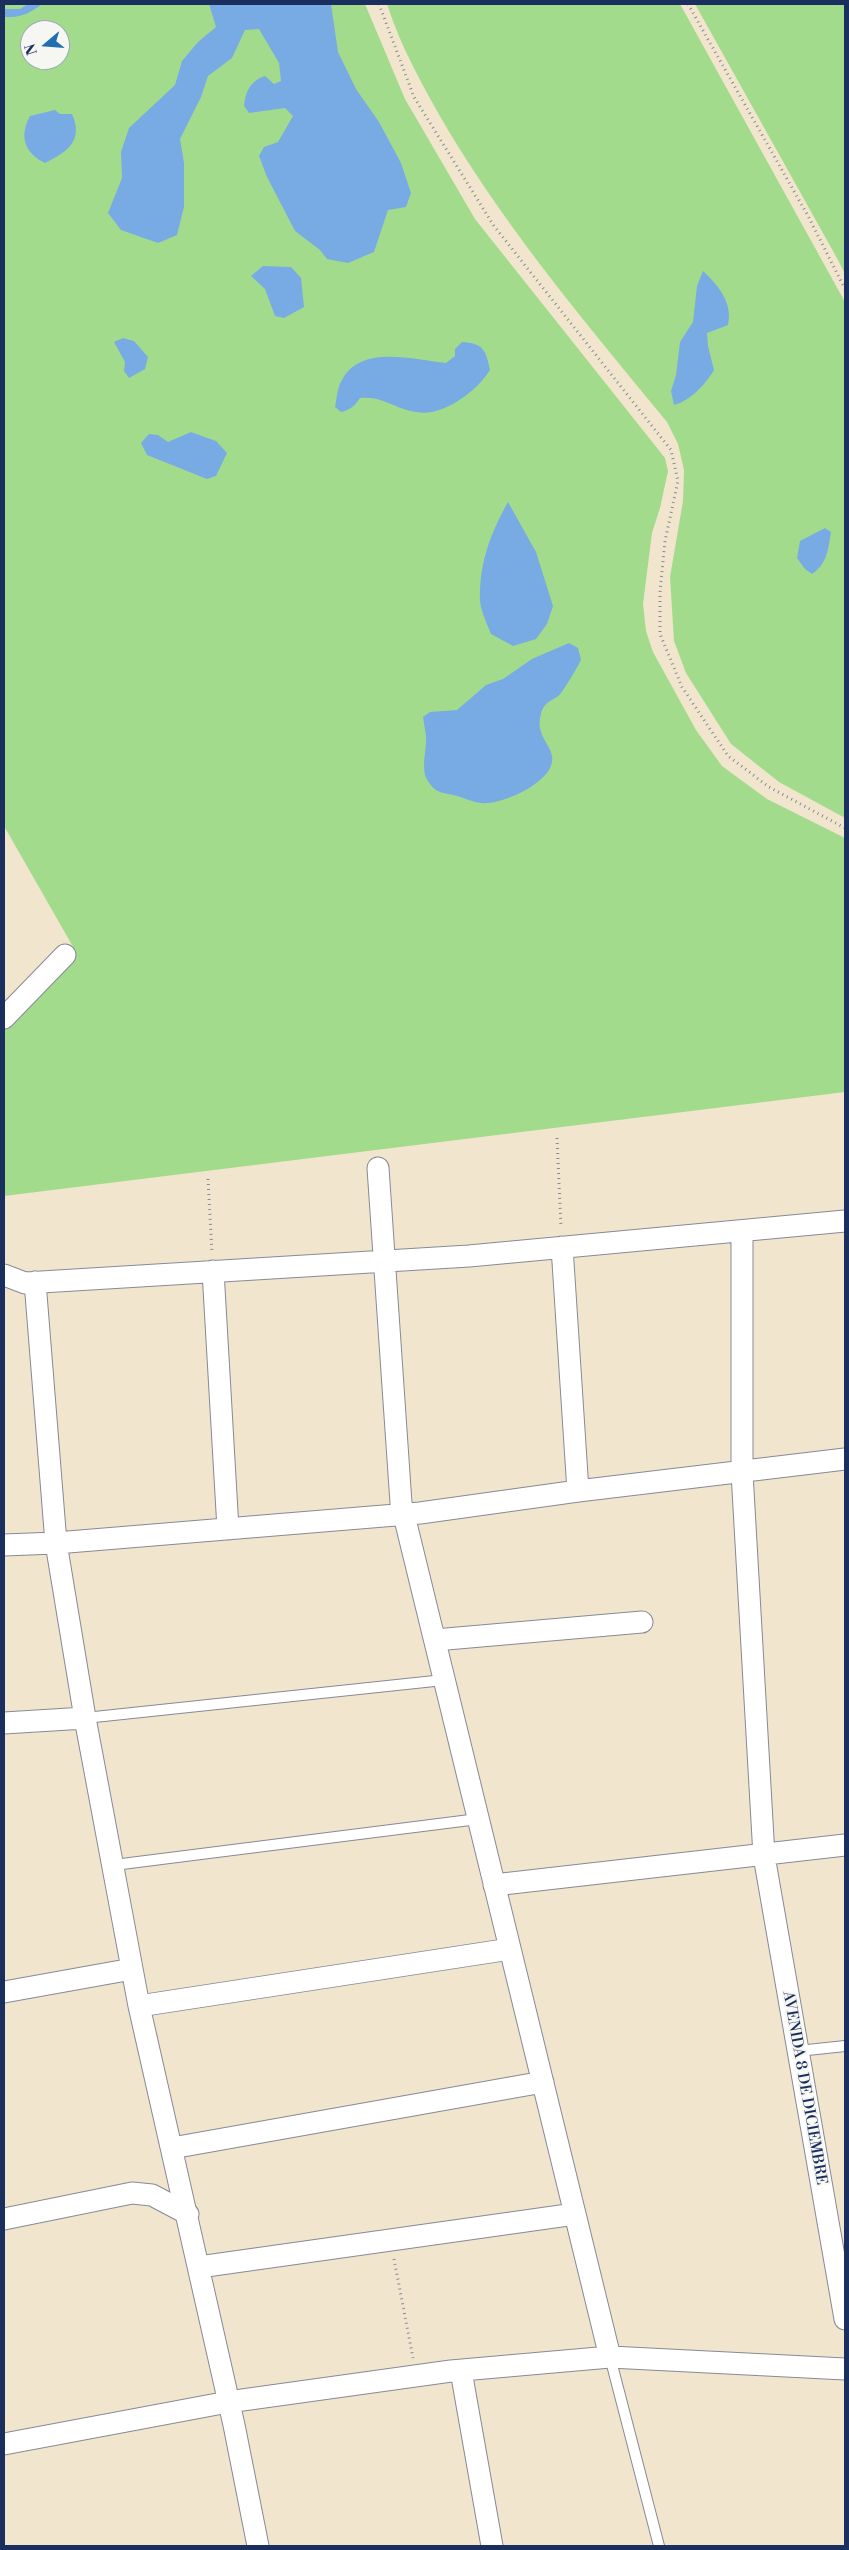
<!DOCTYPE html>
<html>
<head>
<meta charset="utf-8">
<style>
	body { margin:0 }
	#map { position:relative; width:849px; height:2550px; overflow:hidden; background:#f2e5ce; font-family:"Libre Bodoni",serif }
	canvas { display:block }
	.frame { position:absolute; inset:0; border:5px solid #1b2f5e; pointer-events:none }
	.north { position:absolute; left:20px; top:20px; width:50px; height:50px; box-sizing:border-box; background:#f6f6f2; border:1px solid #9ea6b7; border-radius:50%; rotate:252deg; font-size:14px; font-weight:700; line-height:20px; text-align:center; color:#1b2f5e }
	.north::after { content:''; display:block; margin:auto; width:18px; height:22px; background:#1f6fb2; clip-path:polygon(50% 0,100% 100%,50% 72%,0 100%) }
</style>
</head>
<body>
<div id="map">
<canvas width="849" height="2550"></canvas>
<div class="frame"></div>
<div class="north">N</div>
</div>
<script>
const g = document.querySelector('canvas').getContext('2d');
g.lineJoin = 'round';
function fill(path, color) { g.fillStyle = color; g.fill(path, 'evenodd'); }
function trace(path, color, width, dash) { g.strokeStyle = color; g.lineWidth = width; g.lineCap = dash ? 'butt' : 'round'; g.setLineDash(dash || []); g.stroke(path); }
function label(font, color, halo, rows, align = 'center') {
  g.font = font + ' "Libre Bodoni",serif'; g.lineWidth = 4; g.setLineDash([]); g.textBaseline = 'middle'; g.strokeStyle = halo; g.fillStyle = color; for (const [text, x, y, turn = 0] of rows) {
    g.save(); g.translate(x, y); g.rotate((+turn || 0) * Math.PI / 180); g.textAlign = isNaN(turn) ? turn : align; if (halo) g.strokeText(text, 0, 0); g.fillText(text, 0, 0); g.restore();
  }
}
const green = new Path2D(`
	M4,4H365L405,99L475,219L665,458L668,471L660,508L652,533L643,604L646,631L653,652L696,730L722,766L767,799L845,838V1092L4,1196V1030L76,952L4,826ZM30,30H60V60H30Z
	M387,4H680L845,302V818L779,782L731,744L686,673L674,641L670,577L683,501L684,470L678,444L667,422C589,327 511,235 448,130C425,90 401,48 387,4Z
	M695,4H845V274L838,260Z`);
const water = new Path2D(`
	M28,4H42C29,14 20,18 4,17V9H20Z
	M209,4H331L338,52L356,89L379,122L401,163L411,193L406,207L388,210L374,252L348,263L327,259L320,250L295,231L267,177L259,156L264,147L278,142L293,116L285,108L249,113L244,106C246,91 250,81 265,76L274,84L281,81L279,63L259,29L245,30L232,58L208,76L201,97L180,139L184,163V207L177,235L158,243L121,230L108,213L122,178L121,152L129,128L175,85L182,61L198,42L216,27Z
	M55,110L60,114H72C84,141 67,152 45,163C24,153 19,136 30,116Z
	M263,266L291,267L301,278L304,307L284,318L275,316L265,289L251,276Z
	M703,271C719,286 733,303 728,325L707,333L708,346L714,370C706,384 690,401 674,405L671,391L676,375L680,342L693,322L697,286Z
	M123,338L134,341L148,357L145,369L129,378L124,371L125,362L114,342Z
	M462,342C483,343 486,350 490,370C476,392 443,417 416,412C394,409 384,396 360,398C355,406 350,410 341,412L335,407C337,398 337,388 342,380C361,344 413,360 446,363L455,356V349Z
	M191,432L216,441L227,453L216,476L207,479L147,455L141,443L149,434L158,435L168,442Z
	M508,502L536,552L553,606L547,624L536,639L513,646L491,634C487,624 481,611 480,601C479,564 490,534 508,502Z
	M825,528L831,532C828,549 828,563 812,574L805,569L797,558L800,541Z
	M569,643L578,648L581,660C575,671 568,683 561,693C555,701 544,700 541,714C533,741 562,748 549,770C538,787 506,802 487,803C476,804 467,799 457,796C443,792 437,795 428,781C420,769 427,750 426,736C425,730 424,723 423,717L430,712L457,710L486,685L503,679L532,659Z`);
const path = new Path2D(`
	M379,4L414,97L494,226L671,450L678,481L665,541L660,592V634L682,687L728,756L769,787L845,828
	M688,4L808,216L845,289
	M557,1138L561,1227
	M208,1179L212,1253
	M394,2259L413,2358`);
const service = new Path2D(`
	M85,1718L444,1680
	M114,1865L478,1819
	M798,2051L845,2046
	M610,2357L659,2546`);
const minor = new Path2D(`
	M4,1018L65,955
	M378,1168L401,1503L610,2357
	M742,1231V1473L764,1856L845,2319
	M562,1247L578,1491
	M213,1271L228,1529
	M4,1275L25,1283L469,1256L845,1221
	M35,1282L56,1543L85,1718L139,2006L234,2425L258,2546
	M4,1545L56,1543L420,1513L578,1491L845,1459
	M435,1640L642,1622
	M4,1723L85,1718
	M494,1885L845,1845
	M4,1992L132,1969
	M139,2006L510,1949
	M172,2148L543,2082
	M4,2219L132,2193L152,2195L188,2214
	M199,2267L575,2214
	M461,2371L492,2546
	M4,2444L228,2402L451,2371L610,2357L845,2369`);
const streetNames = [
	["AVENIDA 8 DE DICIEMBRE",804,2088,80]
];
fill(green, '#a3db8d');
fill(water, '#78abe4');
trace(service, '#868a96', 12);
trace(minor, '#868a96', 23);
trace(path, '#868a96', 3, [1, 4]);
trace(service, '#fff', 10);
trace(minor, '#fff', 21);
label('15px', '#1b2f5e', '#f6f6f2', streetNames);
</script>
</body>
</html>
